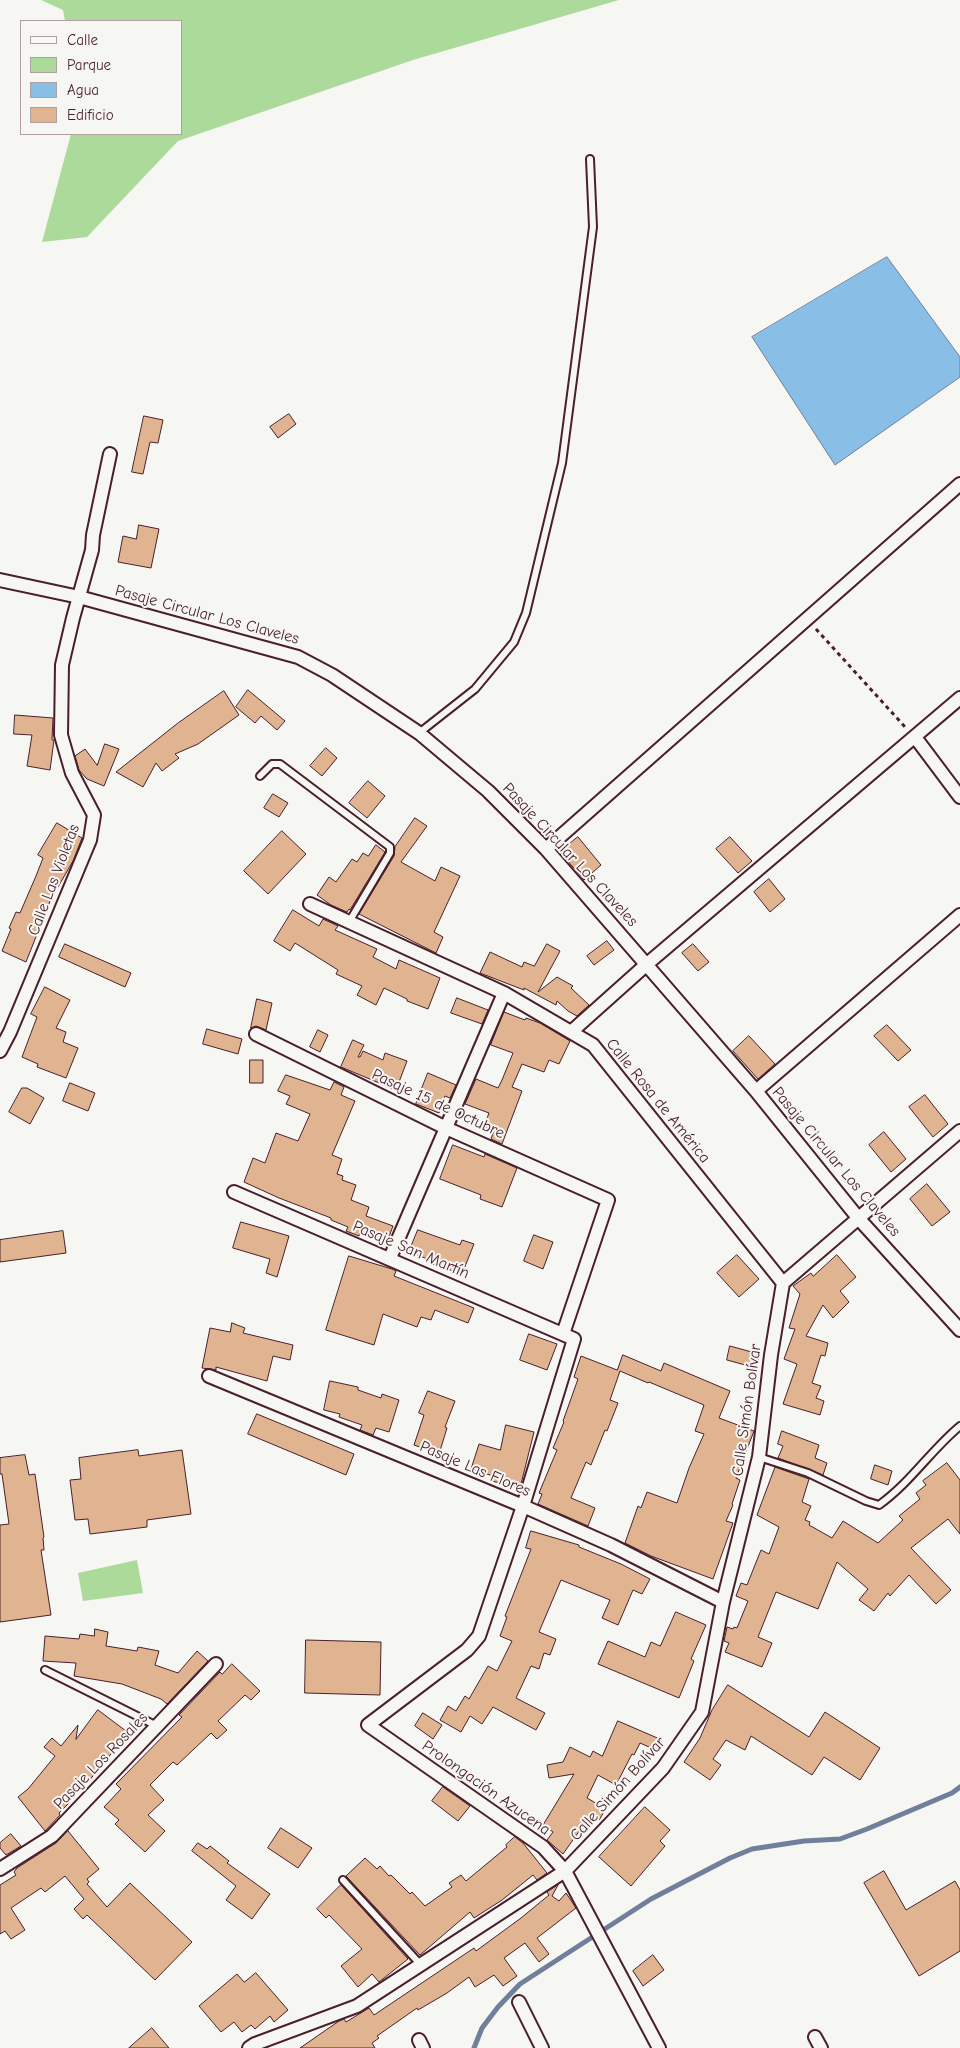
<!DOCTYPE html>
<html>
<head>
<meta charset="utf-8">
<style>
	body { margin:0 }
	#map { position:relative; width:960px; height:2048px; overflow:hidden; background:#f6f6f2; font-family:"Comic Neue",sans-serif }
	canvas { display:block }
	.legend { position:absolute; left:20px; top:20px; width:162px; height:115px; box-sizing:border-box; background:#f6f6f2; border:1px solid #b1a0a2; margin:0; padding:6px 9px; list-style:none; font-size:15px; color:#4a1f2b }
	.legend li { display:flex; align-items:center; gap:10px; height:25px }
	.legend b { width:25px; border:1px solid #b1a0a2 }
</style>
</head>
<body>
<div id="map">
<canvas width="960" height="2048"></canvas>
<ul class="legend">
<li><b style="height:6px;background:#f6f6f2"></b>Calle</li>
<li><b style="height:14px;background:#acda9a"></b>Parque</li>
<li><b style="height:14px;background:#89bfe7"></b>Agua</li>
<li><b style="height:14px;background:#e0b491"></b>Edificio</li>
</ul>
</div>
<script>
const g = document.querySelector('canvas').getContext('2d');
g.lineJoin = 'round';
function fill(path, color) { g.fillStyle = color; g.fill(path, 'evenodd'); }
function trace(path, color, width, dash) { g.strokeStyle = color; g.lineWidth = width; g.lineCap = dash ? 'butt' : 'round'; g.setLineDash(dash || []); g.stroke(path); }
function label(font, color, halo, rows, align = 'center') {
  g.font = font + ' "Comic Neue",sans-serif'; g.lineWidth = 4; g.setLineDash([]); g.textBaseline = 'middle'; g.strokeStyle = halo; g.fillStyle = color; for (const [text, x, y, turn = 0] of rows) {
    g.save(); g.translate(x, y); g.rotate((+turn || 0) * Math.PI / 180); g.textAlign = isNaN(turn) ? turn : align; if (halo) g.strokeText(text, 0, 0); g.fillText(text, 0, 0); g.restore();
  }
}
const green = new Path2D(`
	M41,0H619L413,60L178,141L87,237L42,242L71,134H181V21H65L63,10Z
	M137,1560L143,1593L83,1601L78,1573Z`);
const water = new Path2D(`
	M887,257L960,357V377L835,465L752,337Z`);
const stream = new Path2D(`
	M474,2048L482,2028L498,2007L520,1984L651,1899L730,1858L752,1849L804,1841L840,1839L867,1829L952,1793L960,1787`);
const building = new Path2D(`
	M289,414L296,424L278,438L270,427Z
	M144,416L163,420L158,443L150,442L143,474L132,472Z
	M139,525L159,529L151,568L118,562L123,536L136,539Z
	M248,690L285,721L277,730L261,716L255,723L236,707Z
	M224,691L239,715L198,744L175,754L179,758L162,771L156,763L143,787L116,772L178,723Z
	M15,715L53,718L52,740H54L50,770L27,766L32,735L14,734Z
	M105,744L119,749L104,786L87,779L79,770L75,756L85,749L97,765Z
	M326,748L337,758L322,776L310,766Z
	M368,781L385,796L367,818L349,803Z
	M273,794L288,803L279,817L264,808Z
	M415,818L427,826L401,862L435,881L441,867L460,876L434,932L443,937L436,953L359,914L394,856L395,847Z
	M57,823L82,838L73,861L58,887L56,886L26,962L2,951L11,929L9,928L16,912L20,913L36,876L43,858L38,855Z
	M282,831L306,854L268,894L244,871Z
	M578,837L601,865L584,880L560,852Z
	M730,837L752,861L738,873L716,849Z
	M376,845L385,852L350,910L349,909L347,912L331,905L317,895L329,877L336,882L352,859L357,862L363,853L368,856Z
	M769,879L785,899L770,912L754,892Z
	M293,910L319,926L323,919L338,926L335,930L377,949L373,957L396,969L399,960L440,978L428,1009L407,1001V999L384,988L376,1005L357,995L362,986L336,974L338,970L295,943L290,951L274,941Z
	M607,941L614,950L594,965L587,956Z
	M65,944L131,973L125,987L59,957Z
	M547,944L560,951L538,992L557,977L573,986L571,988L589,1005L577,1016L568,1011L557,1001L556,1005L524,988V990L480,973L490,952L522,967L524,962L534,966Z
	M693,944L709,962L698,971L682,953Z
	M45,987L70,1000L56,1028L66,1032L63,1042L78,1048L66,1078L37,1067L38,1064L22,1057L37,1017L31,1014Z
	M457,998L488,1010L482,1024L451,1013Z
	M257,999L272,1003L266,1030L256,1026L251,1028Z
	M504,1012L525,1020L526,1018L540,1023L570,1041L559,1064L549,1060L544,1072L522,1064L512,1087L522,1091L502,1144L491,1139L494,1130L484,1126L489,1113L465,1104L476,1079L498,1088L502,1080L513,1053L491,1045Z
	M887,1025L911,1050L898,1061L874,1036Z
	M207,1029L242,1039L238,1054L203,1044Z
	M318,1030L328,1035L320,1052L310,1047Z
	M749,1036L775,1064L758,1079L733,1051Z
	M353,1040L364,1045L358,1057H360L363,1051L383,1060L385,1053L407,1061L396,1090L341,1067Z
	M250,1060H263V1083H250Z
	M428,1073L456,1085L450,1098L445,1096L439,1113L416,1104Z
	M286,1075L330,1090L334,1082L344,1087L341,1095L355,1101L332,1155L342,1159L337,1174L343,1176L342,1180L356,1185L351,1200L369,1207L366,1216L393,1226L387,1242L360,1232L359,1236L346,1231L348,1227L331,1220V1218L279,1198L244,1182L253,1158L265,1163L276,1133L298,1141L310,1114L286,1104L290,1096L278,1091Z
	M70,1083L95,1093L88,1111L63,1101Z
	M22,1088H27L44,1098L30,1124L9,1112Z
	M925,1095L948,1124L933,1137L909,1107Z
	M884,1132L906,1159L891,1172L869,1145Z
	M453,1145L484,1157L485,1154L517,1168L502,1207L480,1199L481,1195L440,1179Z
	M927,1184L950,1212L932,1226L910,1199Z
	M241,1222L289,1236L277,1277L266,1273L270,1259L233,1248Z
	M418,1230L460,1245L462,1240L474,1244L462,1274L432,1264L433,1261L409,1252Z
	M63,1231L66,1253L0,1262V1240Z
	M534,1235L553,1242L543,1269L524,1261Z
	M737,1255L759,1279L739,1297L717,1273Z
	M837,1255L856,1277L840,1291L849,1302L833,1318L823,1305L806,1336L828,1343L825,1356L821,1355L812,1383L821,1386L816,1398L824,1401L820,1415L783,1404L797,1364L784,1359L795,1329L789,1328L800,1294L793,1286L811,1273L813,1276Z
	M349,1256L392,1269L396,1271L394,1276L474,1308L468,1323L435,1310L431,1320L421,1317L417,1327L383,1314L374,1345L326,1330Z
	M232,1323L245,1328L243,1333L293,1345L290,1360L273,1356L267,1381L216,1367V1370L202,1368L210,1328L230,1332Z
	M529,1334L557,1344L547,1370L520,1360Z
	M730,1346L759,1354L756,1368L727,1360Z
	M623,1355L661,1371L664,1363L730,1391L719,1418L754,1431L736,1478L740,1480L732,1504L733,1505L726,1521L733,1523L713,1579L651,1556L625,1543L638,1506L641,1508L647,1492L677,1503L689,1468L704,1434L695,1431L704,1405L649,1382L648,1383L620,1371L610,1400L618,1403L607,1431L605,1430L591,1465L586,1462L571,1498L595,1508L588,1526L538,1504L542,1494L539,1493L557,1450L553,1448L564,1422L563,1421L578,1379L574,1377L581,1356L617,1370Z
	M330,1381L358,1387V1390L381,1398L382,1394L399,1400L389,1432L376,1428L373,1435L360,1430L362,1425L339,1417L340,1414L324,1410Z
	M428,1391L455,1401L445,1427L447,1428L439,1454L414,1445L424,1415L419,1413Z
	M257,1414L354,1454L346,1475L248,1434Z
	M506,1425L534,1432L520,1488L492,1481L493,1476L471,1469L479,1444L500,1450Z
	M782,1431L819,1445L815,1458L827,1463L823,1475L778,1458L783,1446L778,1444Z
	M138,1450L139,1456L182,1450L191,1514L147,1520V1527L90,1534L88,1519L75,1520L70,1480L81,1479L79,1458Z
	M25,1455L29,1475L35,1474L44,1537L43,1538L44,1550H41L51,1615L0,1622V1525L9,1524L2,1474H0V1458Z
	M947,1463L960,1480V1534L948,1519L911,1548L951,1590L936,1604L909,1575L890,1596L888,1593L874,1611L859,1600L868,1589L837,1562L818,1609L776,1592L758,1637L772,1643L762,1667L725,1652L729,1643L724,1641L727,1627L733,1629L734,1627L737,1628L748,1601L736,1596L741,1583L747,1585L761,1550L769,1554L779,1527L757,1515L775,1467L809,1479L802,1502L811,1506L805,1520L810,1522L809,1525L832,1538L843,1521L878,1543L903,1520L899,1516L920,1499L916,1493L926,1485L923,1481Z
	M875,1465L892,1471L888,1485L871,1479Z
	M531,1531L579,1545V1547L621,1564L650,1579L642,1594L633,1590L618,1625L602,1618L610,1600L561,1580L539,1632L556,1639L550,1655L544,1653L539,1669L531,1666L516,1698L545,1713L536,1730L493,1707L482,1724L470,1716L461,1732L440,1720L448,1706L456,1711L465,1696L469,1699L488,1666L497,1671L512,1641L500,1636L507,1617L505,1616L531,1549L526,1548Z
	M676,1612L706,1625L691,1659L694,1661L679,1698L598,1664L608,1641L645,1657L651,1642L660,1646Z
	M95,1629L108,1632L106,1646L137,1651L138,1647L159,1651L155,1665L178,1673L197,1651L208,1661L167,1704L161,1699L122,1684L74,1676L76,1663L43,1661L45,1636L79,1639L80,1634L94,1636Z
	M306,1640L381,1642L380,1695L305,1693Z
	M232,1664L260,1691L251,1700L245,1695L218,1721L227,1730L217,1739L211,1733L177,1765L173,1762L150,1785L164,1800L148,1815L165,1831L145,1852L115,1824L119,1820L104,1807L121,1789L116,1784L182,1717L179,1715L220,1672L222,1674Z
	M728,1685L809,1737L825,1712L880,1748L860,1780L824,1757L812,1775L751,1736L745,1750L726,1740L713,1759L721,1765L710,1780L684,1762L700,1738L712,1710Z
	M98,1710L130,1734L123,1743H120L88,1782L85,1779L68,1799L70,1802L59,1813L60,1815L45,1831L18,1797L28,1789L55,1756L44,1747L52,1738L61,1746L78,1725L76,1739Z
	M423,1713L442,1725L433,1739L415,1726Z
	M618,1721L662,1740L658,1751L640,1743L634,1755L632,1754L616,1785L598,1775L587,1798L606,1809L599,1820L593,1817L584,1832L580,1830L563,1854L547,1840L553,1832L543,1825L574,1774L549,1778L547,1765L563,1762L570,1747L590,1757L593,1751L602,1756Z
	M443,1787L470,1806L458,1821L432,1801Z
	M645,1807L670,1830L660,1841L665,1846L631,1886L599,1857Z
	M281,1828L312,1848L298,1868L268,1848Z
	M68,1831L99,1869L87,1879L89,1882L87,1884L107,1907L130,1883L192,1942L155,1980L87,1915L83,1919L74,1909L84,1899L65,1876L45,1892L41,1888L11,1908L25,1930L11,1939L5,1931L0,1934V1885L16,1875L14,1872L17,1868L56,1843Z
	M11,1834L21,1846L6,1855L0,1848V1843Z
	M515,1837L523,1843L547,1873L537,1880L533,1875L502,1900L474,1918L470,1912L420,1955L346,1876L365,1858L377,1869L380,1866L389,1876L391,1875L410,1894L412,1892L425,1906L452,1887L449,1883L461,1875L466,1881L507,1847L506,1845Z
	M198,1843L207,1849L210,1846L229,1861L227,1863L270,1894L252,1919L226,1900L236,1886L192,1851Z
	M884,1871L906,1910L955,1881L960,1890V1951L919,1976L864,1883Z
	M341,1885L408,1959L379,1982L372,1974L358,1987L341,1966L362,1949L329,1915L326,1918L317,1909Z
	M558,1885L552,1896L559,1901L566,1893L576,1908L537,1938L549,1954L539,1962L525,1943L504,1958L517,1976L503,1986L494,1975L475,1987L469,1977L447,1993L418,2010L417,2008L377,2036L379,2038L372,2043L375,2048H300L339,2021L344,2019L346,2022L369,2008L374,2015L474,1948L476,1951L521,1918L549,1895L547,1892Z
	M653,1955L664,1970L643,1986L633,1971Z
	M256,1973L288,2010L274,2022L270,2016L255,2029L251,2025L242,2032L234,2022L221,2032L199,2006L237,1974L244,1982Z
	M152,2028L169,2048H129Z`);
const path = new Path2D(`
	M816,629L906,728`);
const service = new Path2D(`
	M419,733L475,689L514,642L526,613L562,463L593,227L590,159
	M260,776L272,764H280L390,847V853L349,922
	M759,1457L808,1473L866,1501L879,1505C910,1483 931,1450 960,1426
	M45,1670L157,1726
	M343,1880L421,1965`);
const minor = new Path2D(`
	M0,580L79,597L298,657L332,675L419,733L488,791L546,849L756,1091L859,1219L960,1330
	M915,737L960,797
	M546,849L960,484
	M310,904L504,993L593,1045L783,1283
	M571,1032L647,964L960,698
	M256,1034L446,1128L608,1200L563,1334
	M0,1051L10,1032L90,840L94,815L72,773L61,735L62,665L73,618L92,550L93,535L110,454
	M756,1091L960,915
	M234,1192L574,1339L523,1506L479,1636L467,1650L368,1725L543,1847L565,1871L659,2048
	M390,1258L504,993
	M783,1283L960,1131
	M209,1376L523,1506L611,1545L723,1602
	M0,1869L52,1836L216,1664
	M519,2002L542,2048
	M815,2037L821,2048
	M419,2040L423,2048
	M249,2048L255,2044L357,2006L565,1871L663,1768L702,1712L723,1602L759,1457L771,1355L783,1283`);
const streetNames = [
	["Pasaje Circular Los Claveles",207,615,15],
	["Pasaje Circular Los Claveles",570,855,47],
	["Calle Las Violetas",54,880,-69],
	["Calle Rosa de América",658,1101,51],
	["Pasaje 15 de Octubre",438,1104,25],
	["Pasaje Circular Los Claveles",836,1162,50],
	["Pasaje San Martín",411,1250,23],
	["Calle Simón Bolívar",747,1410,-82],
	["Pasaje Las Flores",475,1469,23],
	["Pasaje Los Rosales",101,1761,-46],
	["Prolongación Azucena",486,1788,35],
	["Calle Simón Bolívar",618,1789,-48]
];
fill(green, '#acda9a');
fill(water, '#89bfe7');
trace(water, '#707f9c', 1);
trace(stream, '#707f9c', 5);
fill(building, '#e0b491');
trace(building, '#4a1f2b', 1);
trace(service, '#4a1f2b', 10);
trace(minor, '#4a1f2b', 16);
trace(path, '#4a1f2b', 3, [4, 4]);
trace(service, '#f6f6f2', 6);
trace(minor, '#f6f6f2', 12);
label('16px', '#4a1f2b', '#f6f6f2', streetNames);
</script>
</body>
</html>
